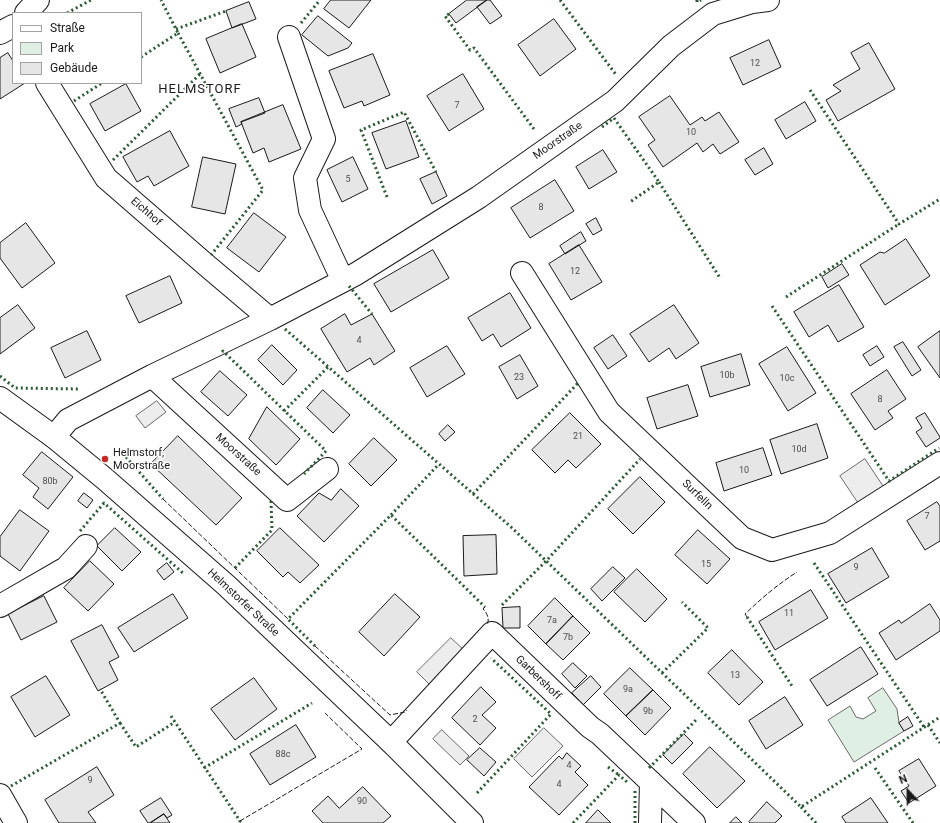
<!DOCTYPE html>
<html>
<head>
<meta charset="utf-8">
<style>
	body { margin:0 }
	#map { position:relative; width:940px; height:823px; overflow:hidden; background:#fff; font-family:Roboto,sans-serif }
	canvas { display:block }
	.legend { position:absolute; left:12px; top:12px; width:130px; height:72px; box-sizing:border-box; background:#fff; border:1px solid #a3a3a3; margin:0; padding:5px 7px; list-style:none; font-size:12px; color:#1a1a1a }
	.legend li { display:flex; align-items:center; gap:8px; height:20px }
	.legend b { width:20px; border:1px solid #a3a3a3 }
	.north { position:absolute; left:888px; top:771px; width:40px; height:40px; -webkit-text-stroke:3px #fff; paint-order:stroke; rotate:338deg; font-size:11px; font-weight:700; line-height:16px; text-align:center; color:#1a1a1a }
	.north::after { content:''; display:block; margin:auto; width:14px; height:18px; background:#1a1a1a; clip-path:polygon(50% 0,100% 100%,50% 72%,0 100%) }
</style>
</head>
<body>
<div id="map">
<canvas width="940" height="823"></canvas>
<ul class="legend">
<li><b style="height:5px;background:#fff"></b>Straße</li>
<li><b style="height:11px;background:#e0efe3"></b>Park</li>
<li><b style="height:11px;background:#e6e6e6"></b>Gebäude</li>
</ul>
<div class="north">N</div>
</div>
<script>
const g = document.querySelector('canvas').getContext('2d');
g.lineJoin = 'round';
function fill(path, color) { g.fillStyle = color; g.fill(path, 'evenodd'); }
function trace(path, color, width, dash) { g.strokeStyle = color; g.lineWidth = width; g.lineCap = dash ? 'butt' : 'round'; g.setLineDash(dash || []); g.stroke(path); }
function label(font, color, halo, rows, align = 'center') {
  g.font = font + ' Roboto,sans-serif'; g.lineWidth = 3; g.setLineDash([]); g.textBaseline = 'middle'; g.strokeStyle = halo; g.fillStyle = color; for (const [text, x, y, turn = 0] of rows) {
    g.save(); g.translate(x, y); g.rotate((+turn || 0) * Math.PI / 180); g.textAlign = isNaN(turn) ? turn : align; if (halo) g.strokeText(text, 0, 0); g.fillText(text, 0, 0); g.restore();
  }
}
const green = new Path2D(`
	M883,688L897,709L899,723L904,731L854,762L828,720L850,706L856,717L863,719L876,711L868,698Z`);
const parking = new Path2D(`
	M157,401L166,412L145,428L136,416Z
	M865,459L885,489L860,506L840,476Z
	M451,638L464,650L430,685L417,672Z
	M544,728L563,746L532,777L514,759Z
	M442,730L469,756L460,765L433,739Z`);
const building = new Path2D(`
	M331,0H371L349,28L324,9Z
	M467,0H487L456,23L449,14Z
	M487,0H490L502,16L490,24L477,7Z
	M249,2L256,19L232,28L226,11Z
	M318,16L352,43L348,48L328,56L302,35Z
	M554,19L576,49L540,76L518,45Z
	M242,24L256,57L220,73L206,39Z
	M769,40L781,67L743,85L730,58Z
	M869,43L895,89L838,121L826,100L841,91L833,85L860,69L851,53Z
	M8,53L13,61V83H25L0,99V58Z
	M373,54L390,95L364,106L362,101L344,108L329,71Z
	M463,74L484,109L449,131L427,96Z
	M126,84L141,111L105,131L90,104Z
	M670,96L690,125L702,117L705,121L719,112L739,142L720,154L713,144L703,152L697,143L663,167L648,145L655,140L639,117Z
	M259,98L265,113L241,122L242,124L236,127L229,109Z
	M805,102L816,121L786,139L775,120Z
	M283,105L301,149L269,162L264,148L253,153L241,122Z
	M406,121L419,157L386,169L372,133Z
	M170,131L189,166L154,186L148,176L137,182L123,157Z
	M764,148L773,164L755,175L745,160Z
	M603,150L617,172L589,189L576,167Z
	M203,157L236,164L225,214L192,207Z
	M353,157L368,189L342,202L327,170Z
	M436,172L447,196L432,204L420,179Z
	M555,180L574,211L530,238L511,208Z
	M254,213L286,237L259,272L227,248Z
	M596,218L602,230L593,235L586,224Z
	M26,223L55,263L22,288L0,258V243Z
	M581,232L586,241L565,254L560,246Z
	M906,239L930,276L885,305L860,265L880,252L884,253Z
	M579,245L602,282L571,300L549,264Z
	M433,250L449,278L391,312L374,284Z
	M842,264L849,275L828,288L822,277Z
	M170,276L182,303L139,323L126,296Z
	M839,285L864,327L838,342L828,325L809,337L794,312Z
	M510,293L531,328L501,347L493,334L482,341L468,318Z
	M18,305L35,328L0,354V318Z
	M674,305L699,343L676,359L669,348L649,362L630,334Z
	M345,314L351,325L372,314L395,351L374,365L370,358L347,372L321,329Z
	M87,331L101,360L65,378L51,348Z
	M940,331V378L918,347Z
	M613,335L627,356L608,369L594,348Z
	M903,342L921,370L912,376L894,347Z
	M272,345L297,370L283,385L258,360Z
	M447,346L465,374L427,397L410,368Z
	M877,346L884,357L870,366L863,355Z
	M787,347L816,393L788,411L759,364Z
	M741,354L750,385L710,397L701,367Z
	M520,355L538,386L517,399L499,367Z
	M887,370L906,399L888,411L893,418L875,430L851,394Z
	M220,371L247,395L228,416L201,392Z
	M688,385L698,416L657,429L647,398Z
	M323,390L350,415L333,433L307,408Z
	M267,407L300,439L276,465L249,439Z
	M570,413L601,444L576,468L568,460L555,473L532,450Z
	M925,413L940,437V438L926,447L916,432L922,428L916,418Z
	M817,424L828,458L781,474L770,440Z
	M448,425L455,432L445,441L439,434Z
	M178,436L242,498L216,525L151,464Z
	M374,438L397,460L371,486L349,464Z
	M763,448L772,475L724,491L716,463Z
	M42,452L73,477L48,509L33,497L39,488L23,475Z
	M640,477L665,502L633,534L608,509Z
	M341,489L359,506L324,542L297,516L319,493L331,500Z
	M84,493L93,500L87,508L78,501Z
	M937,502L940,506V541L925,550L907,521Z
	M20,510L49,531L20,571L0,556V537Z
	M115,528L141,552L122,571L97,546Z
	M280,528L319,565L300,583L288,572L283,577L257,551Z
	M698,530L730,559L707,584L675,555Z
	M496,535L497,574L464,576L463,536Z
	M872,548L889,577L846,603L828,574Z
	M90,561L114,584L88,611L64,588Z
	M167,563L174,572L164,580L157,571Z
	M613,567L625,578L602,601L591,589Z
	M637,569L667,599L645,622L614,592Z
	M811,590L828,618L775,650L759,622Z
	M173,594L188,618L134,652L118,628Z
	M395,594L420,617L384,656L359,632Z
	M44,596L57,622L21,640L8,614Z
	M555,598L573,616L546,644L528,626Z
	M930,604L940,620V631L896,660L879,633L899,620L901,623Z
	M520,607V628H503L502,608Z
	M573,616L590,633L563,660L546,644Z
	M102,625L119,657L109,662L118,680L98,691L71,641Z
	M861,647L878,674L827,706L810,680Z
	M732,650L763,682L739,705L708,673Z
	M573,663L587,676L575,688L562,674Z
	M630,668L653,690L626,716L604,694Z
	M46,676L70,715L35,737L11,697Z
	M591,676L601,687L583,705L572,693Z
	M254,678L277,709L235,740L211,709Z
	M481,687L496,702L482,715L496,728L480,745L452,718Z
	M653,690L671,708L645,735L626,716Z
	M785,697L803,725L766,749L749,721Z
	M908,717L913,726L904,731L899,723Z
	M296,725L316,757L270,785L250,754Z
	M684,734L693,743L672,764L663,755Z
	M710,747L745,781L717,808L683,774Z
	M480,748L496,762L484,776L467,760Z
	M567,753L581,766L575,772L588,785L559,815L529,787L559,756L562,759Z
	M919,759L936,786L909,803L901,791L909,786L899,771Z
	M97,767L114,795L88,812L96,823H59L45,800Z
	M363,787L391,816L383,823H323L312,811L328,796L339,808Z
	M161,798L172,815L167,818L164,814L150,823H148L140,811Z
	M871,798L888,823H846L842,817Z
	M767,802L782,816L775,823H750L749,822Z
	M598,810L611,823H586Z
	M164,814L170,823H150Z
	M736,817L742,823H730Z`);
const minor = new Path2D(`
	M26,13L38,0
	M0,33L13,26
	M289,37L324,139L305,178L310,210L343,281
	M47,83L106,178L205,264L270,319
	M522,273L609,412L742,538L772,550L830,533L940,463
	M152,376L287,500L327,469
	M54,437L68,420L152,376L270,319L356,274L479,197L615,101L671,46L713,14L752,2L768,0
	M0,606L66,568L86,546
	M391,742L492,633L590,727L600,734L694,823
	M0,795L16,823
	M650,823L651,782`);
const major = new Path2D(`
	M0,398L54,437L105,479L226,585L391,742L472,823`);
const hedge = new Path2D(`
	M560,0L617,76
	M697,0V2L701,0
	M67,13L91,0
	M449,14L445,16L470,50L474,48L534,129
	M301,23L320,0
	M176,29L226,11
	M178,33L263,190L211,255
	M141,57L178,33L161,0
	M810,90L899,224L940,199
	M74,101L102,83
	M602,127L614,118L659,182L630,202
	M113,160L200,74
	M659,182L720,278
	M387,197L361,130L404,112L436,172
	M349,286L372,314
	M786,297L899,224
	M772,306L889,481L939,448
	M285,329L511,527L801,807L940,717
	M222,352L223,351L326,451L304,474
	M0,376L15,388L80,389
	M284,411L328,367
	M126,457L163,499
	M473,494L579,382
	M391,515L439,464
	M80,531L104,503L184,574
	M814,563L924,727
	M235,568L272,530L271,501
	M502,605L546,561L640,459
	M747,617L792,686
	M315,646L288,619L391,515L485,607
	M662,673L708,628L682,602
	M171,716L240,821L238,823
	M120,723L136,747L175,722
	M928,725L940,743
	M608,767L619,775
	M204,768L312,703
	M649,768L697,719
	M875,768L913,823
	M11,786L120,723L100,689
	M635,791V823
	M477,793L551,714L491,658
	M801,807L816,823
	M573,823L619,775L628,783`);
const fence = new Path2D(`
	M163,499L288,619
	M485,607L483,609C487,613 490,619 487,625
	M747,617L745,614C763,597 777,585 797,572
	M315,646L390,715L405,712L407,710
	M240,821L362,749L325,713`);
const markers = [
	[105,459,4,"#c62828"]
];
const numberNames = [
	["12",755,64],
	["7",457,106],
	["10",691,133],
	["5",348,180],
	["8",541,208],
	["12",575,272],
	["4",359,341],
	["10b",727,376],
	["23",519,378],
	["10c",787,379],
	["8",880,400],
	["21",578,437],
	["10d",799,450],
	["10",744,471],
	["80b",50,482],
	["7",927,517],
	["15",706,565],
	["9",856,568],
	["11",789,614],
	["7a",552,621],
	["7b",568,638],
	["13",735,676],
	["9a",628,690],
	["9b",648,712],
	["2",475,720],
	["88c",283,755],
	["4",569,766],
	["9",90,781],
	["4",559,785],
	["90",362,802]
];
const streetNames = [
	["Moorstraße",558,141,-35],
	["Eichhof",146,212,41],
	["Moorstraße",238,455,42],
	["Surfelln",697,495,44],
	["Helmstorfer Straße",243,603,43],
	["Garbershoff",538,678,44]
];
const poiNames = [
	["Helmstorf,",113,453],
	["Moorstraße",113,466]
];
const quarterNames = [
	["HELMSTORF",200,90]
];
fill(green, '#e0efe3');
trace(green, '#6a6a6a', 1);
fill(parking, '#ededed');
trace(parking, '#6a6a6a', 1);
fill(building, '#e6e6e6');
trace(building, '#1a1a1a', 1);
trace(minor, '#1a1a1a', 24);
trace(major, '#1a1a1a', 24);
trace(minor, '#fff', 22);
trace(major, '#fff', 22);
trace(hedge, '#2b5a34', 3, [2, 3]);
trace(fence, '#1a1a1a', 1, [5, 2]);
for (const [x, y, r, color] of markers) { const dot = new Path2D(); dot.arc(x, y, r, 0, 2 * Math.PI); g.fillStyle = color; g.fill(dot); trace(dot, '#fff', 1.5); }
label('9px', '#4d4d4d', null, numberNames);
label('11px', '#1a1a1a', '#fff', streetNames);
label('11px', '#1a1a1a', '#fff', poiNames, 'left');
g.letterSpacing = '1px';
label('13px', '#1a1a1a', '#fff', quarterNames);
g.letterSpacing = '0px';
</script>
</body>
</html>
